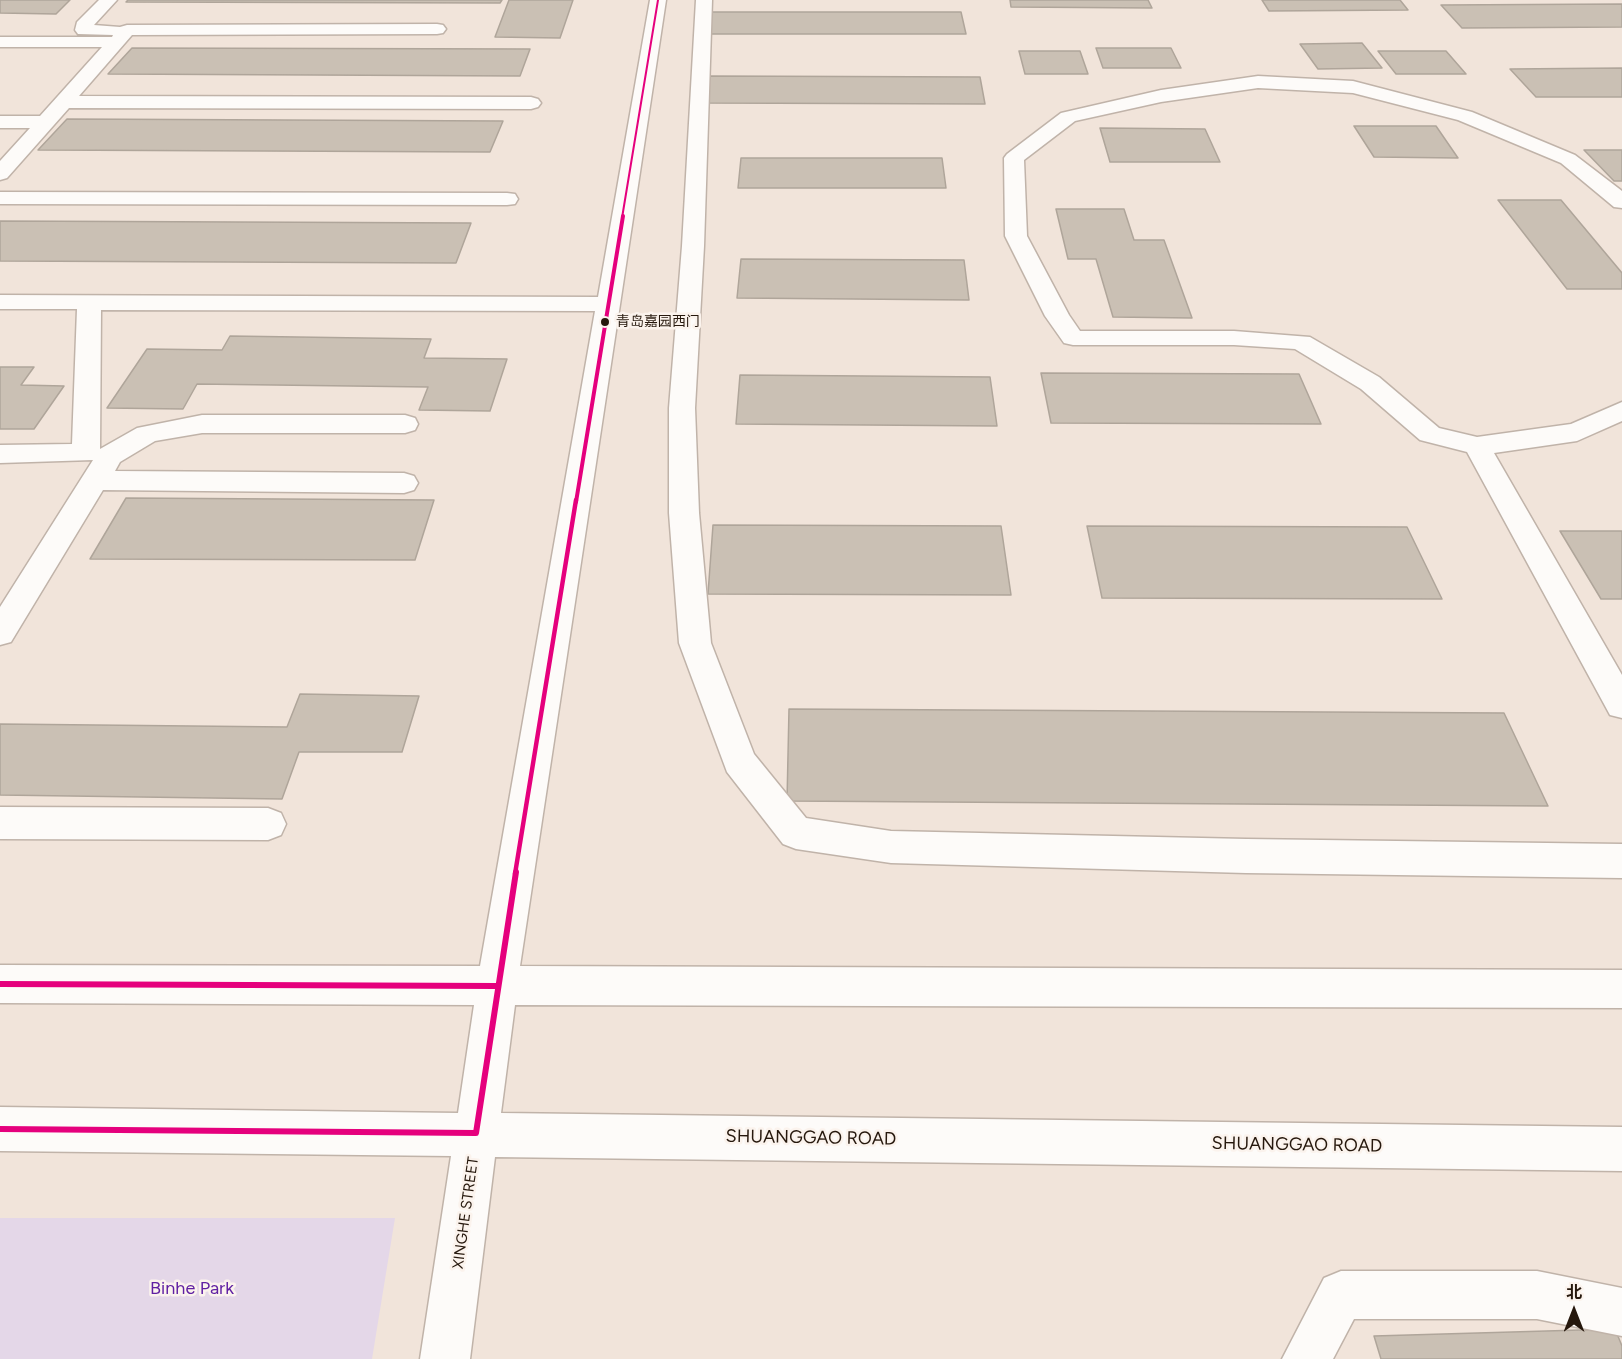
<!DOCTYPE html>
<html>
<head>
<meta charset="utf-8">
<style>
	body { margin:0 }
	#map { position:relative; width:1622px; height:1359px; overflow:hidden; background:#f1e4da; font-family:Figtree,"Noto Sans SC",sans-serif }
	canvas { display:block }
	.north { position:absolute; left:1544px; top:1281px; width:60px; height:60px; -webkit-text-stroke:4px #fbf3ed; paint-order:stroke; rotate:0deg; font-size:16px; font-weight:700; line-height:24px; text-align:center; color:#26180d }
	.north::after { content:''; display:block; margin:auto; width:21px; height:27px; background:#26180d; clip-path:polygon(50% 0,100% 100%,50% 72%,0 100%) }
</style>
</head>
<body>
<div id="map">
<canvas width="1622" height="1359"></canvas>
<div class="north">北</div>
</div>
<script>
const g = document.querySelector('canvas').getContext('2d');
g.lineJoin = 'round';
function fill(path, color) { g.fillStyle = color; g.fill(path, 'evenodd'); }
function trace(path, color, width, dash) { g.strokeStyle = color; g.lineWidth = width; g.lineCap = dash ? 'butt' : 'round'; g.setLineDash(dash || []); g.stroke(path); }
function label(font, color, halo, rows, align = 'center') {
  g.font = font + ' Figtree,"Noto Sans SC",sans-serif'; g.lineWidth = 5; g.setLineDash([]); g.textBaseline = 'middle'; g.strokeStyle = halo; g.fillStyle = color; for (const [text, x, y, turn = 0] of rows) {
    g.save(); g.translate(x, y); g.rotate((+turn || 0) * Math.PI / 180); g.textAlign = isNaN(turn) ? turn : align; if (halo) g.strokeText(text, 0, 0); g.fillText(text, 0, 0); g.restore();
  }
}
const green = new Path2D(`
	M0,1218H395L372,1359H0Z`);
const building = new Path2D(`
	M0,0H70L56,14L0,13Z
	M128,0H502L500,3L126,2Z
	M509,0H573L560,38L495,37Z
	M1010,0H1148L1152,8L1011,7Z
	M1262,0H1400L1408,10L1269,11Z
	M1622,4V27L1462,28L1441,5Z
	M710,12H961L966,34H707Z
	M1362,43L1382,68L1318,69L1300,44Z
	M132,48L530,49L520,76L108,74Z
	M1096,48H1171L1181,68H1103Z
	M1019,51H1080L1088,74H1025Z
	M1378,51H1446L1466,74H1396Z
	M1622,68V97H1536L1510,69Z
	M710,76L980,77L985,104L706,103Z
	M67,119L503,121L490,152L38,150Z
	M1354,126H1436L1458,158L1374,157Z
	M1100,128L1205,129L1220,162H1110Z
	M1584,150H1622V181H1614Z
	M741,158H942L946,188H738Z
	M1498,200H1561L1622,273V289H1567Z
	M1056,209H1124L1134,240H1164L1192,318L1113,317L1096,259H1068Z
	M0,221L471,223L456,263L0,261Z
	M741,259L964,260L969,300L737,298Z
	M230,336L431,339L424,358L507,359L490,411L419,410L428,387L197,384L183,409L107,408L147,349L222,350Z
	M0,367H34L21,385L64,386L34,429H0Z
	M1041,373L1299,374L1321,424L1051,423Z
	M740,375L990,377L997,426L736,424Z
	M126,498L434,500L415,560L90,559Z
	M713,525L1001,526L1011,595L708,594Z
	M1087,526L1407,527L1442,599L1102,598Z
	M1560,531H1622V599H1601Z
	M300,694L419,696L402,752H299L282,799L0,795V724L287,727Z
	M789,709L1504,713L1548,806L787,801Z
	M1615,1329L1622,1346V1359H1381L1374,1336Z`);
const minor = new Path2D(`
	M99,0H117L94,25L120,27L127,25L437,24L443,25L446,29L443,33L437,34L132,35L79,96L531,97L538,99L541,103L538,107L531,109L69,108L7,178L0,180V161L30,128H0V116H40L102,47H0V37H112L113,35L78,34L75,30L77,22Z
	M650,0H666L520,966L1622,970V1008L515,1005L501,1113L1622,1127V1171L495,1157L470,1359H420L451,1156L0,1151V1107L458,1113L474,1005L0,1003V965L480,966L595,311L101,310L100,449L137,428L202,415H405L415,418L418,424L415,430L405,433H202L155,441L120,462L115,471L404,473L414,476L418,483L414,490L404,493L103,490L11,642L0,645V607L93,460L0,463V445L72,444L77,309H0V295L598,297Z
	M696,0H712L704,246L695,408L699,513L711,643L754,754L806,818L891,831L1246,839L1622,844V878L1246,873L891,863L796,849L783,844L727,772L679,643L669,513V408L682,246Z
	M1258,76L1353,81L1472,112L1575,155L1622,191V208L1614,207L1561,163L1458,120L1353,93L1258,88L1161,102L1075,121L1024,160L1027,236L1069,315L1080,331H1234L1310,337L1379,377L1439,428L1477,437L1571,424L1622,402V421L1577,441L1494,453L1622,675V718L1610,715L1467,452L1420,440L1361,389L1295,349L1234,345H1073L1064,343L1045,316L1005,236L1004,158L1007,154L1061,113L1161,90Z
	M0,192L507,193L515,194L518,199L515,204L507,205L0,204Z
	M0,807L268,808L281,813L286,824L281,835L268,840L0,839Z
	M1341,1271H1537L1622,1288V1336L1537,1319H1354L1333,1359H1282L1324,1278Z`);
const bus1Far3 = new Path2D(`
	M622,218L658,0`);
const bus1Far2 = new Path2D(`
	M576,502L623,216`);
const bus1Far1 = new Path2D(`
	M515,874L576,500`);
const bus1 = new Path2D(`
	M0,984L497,986
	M0,1129L476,1133L516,872`);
const markers = [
	[605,322,5,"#26180d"]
];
const busNames = [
	["青岛嘉园西门",616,322]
];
const streetNames = [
	["XINGHE STREET",466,1213,-82]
];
const nearStreetnames = [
	["SHUANGGAO ROAD",811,1138,1],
	["SHUANGGAO ROAD",1297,1145,1]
];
const nearParknames = [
	["Binhe Park",192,1289]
];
fill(green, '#e4d7e8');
fill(building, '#cac0b4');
trace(building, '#afa59a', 1.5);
trace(minor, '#c0b3a9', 3);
fill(minor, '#fdfbf9');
trace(bus1Far3, '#e5007d', 2);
trace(bus1Far2, '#e5007d', 4);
trace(bus1Far1, '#e5007d', 4.5);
trace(bus1, '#e5007d', 6);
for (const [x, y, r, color] of markers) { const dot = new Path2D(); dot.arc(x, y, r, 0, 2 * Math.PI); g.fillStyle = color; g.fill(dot); trace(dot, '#fbf3ed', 2); }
label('14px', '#26180d', '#fbf3ed', busNames, 'left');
label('15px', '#26180d', '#fbf3ed', streetNames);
label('18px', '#26180d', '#fbf3ed', nearStreetnames);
label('18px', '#6020a2', '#fbf3ed', nearParknames);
</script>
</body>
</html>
